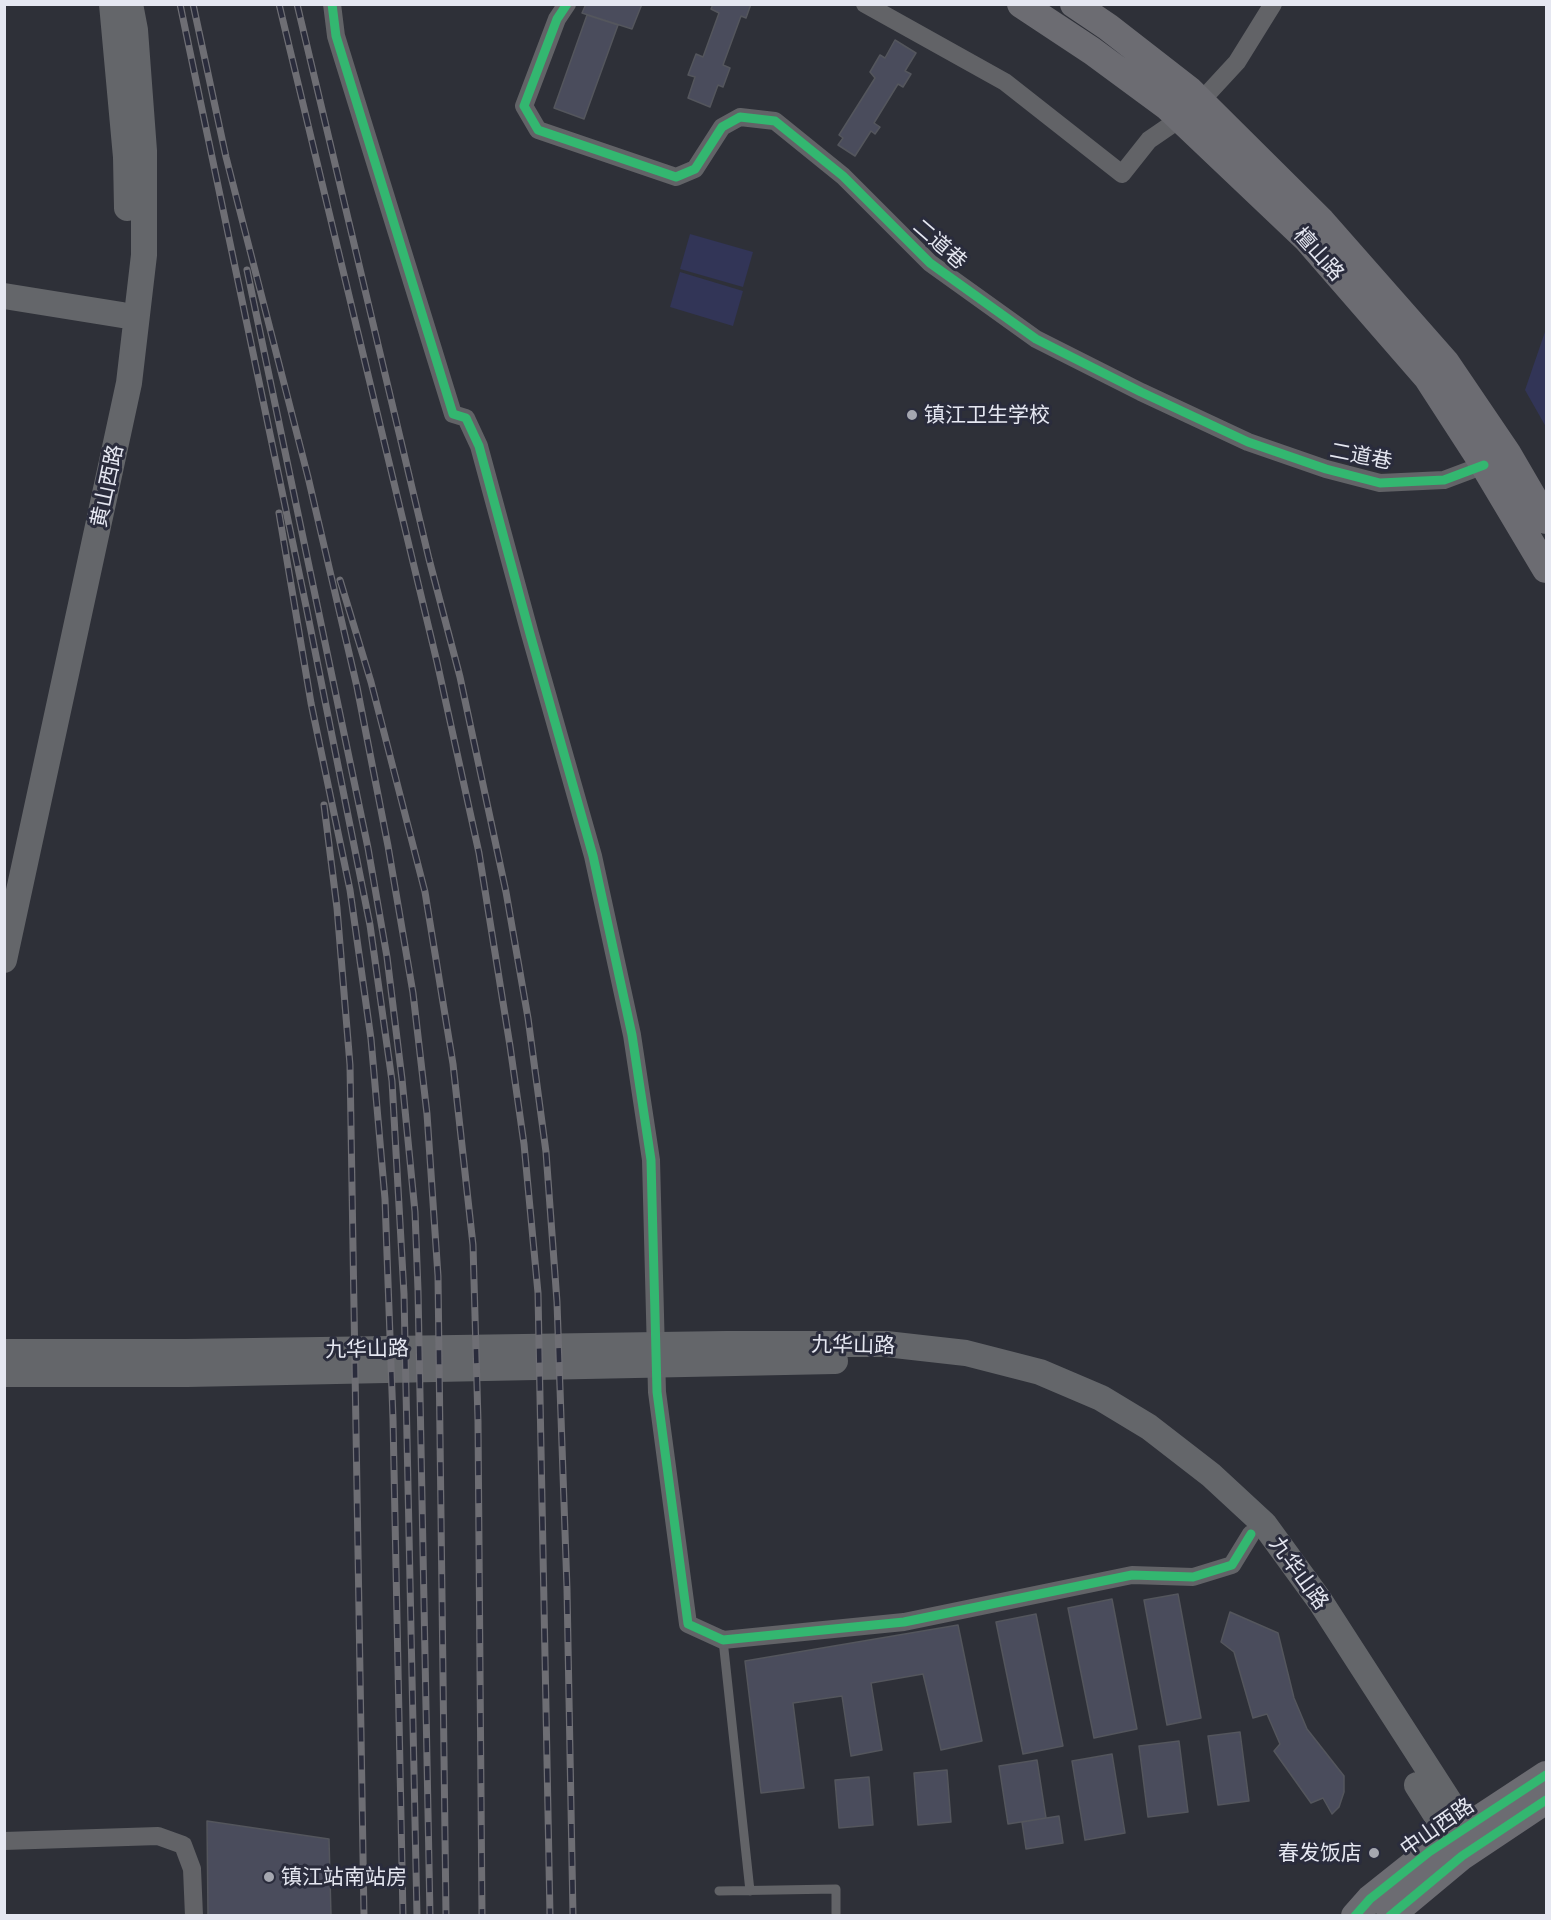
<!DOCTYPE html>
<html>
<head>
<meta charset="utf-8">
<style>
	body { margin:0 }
	#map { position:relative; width:1551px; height:1920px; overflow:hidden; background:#2e3038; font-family:Ubuntu,sans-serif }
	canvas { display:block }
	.frame { position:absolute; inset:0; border:6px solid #e5e7f1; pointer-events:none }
</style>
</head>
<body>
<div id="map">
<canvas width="1551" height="1920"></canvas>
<div class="frame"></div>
</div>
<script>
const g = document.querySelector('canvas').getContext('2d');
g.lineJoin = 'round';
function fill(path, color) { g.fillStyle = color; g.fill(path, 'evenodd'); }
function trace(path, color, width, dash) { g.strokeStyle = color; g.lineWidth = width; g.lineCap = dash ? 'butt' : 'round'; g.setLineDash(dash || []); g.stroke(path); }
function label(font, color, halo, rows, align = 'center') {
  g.font = font + ' Ubuntu,"Noto Sans SC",sans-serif'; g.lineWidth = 6; g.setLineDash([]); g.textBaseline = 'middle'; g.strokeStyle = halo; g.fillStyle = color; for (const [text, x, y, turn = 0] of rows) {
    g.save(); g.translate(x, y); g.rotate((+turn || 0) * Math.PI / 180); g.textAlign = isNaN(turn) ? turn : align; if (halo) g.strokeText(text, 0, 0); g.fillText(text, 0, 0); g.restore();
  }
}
const green = new Path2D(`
	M690,234L753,252L743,287L680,269Z
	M680,272L743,291L733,326L670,307Z
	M1546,329V427L1525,390Z`);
const building = new Path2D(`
	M586,4H642L632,29L582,13Z
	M713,4H751L746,18L741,16L723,65L730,68L723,87L718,85L710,107L688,98L695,77L688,75L696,54L703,57L719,13L711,9Z
	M587,15L618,25L584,119L554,108Z
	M895,40L916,53L905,71L911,74L903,87L898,84L874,123L880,127L875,134L871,131L855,156L838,145L843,138L839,135L875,78L870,72L880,55L885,58Z
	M1178,1594L1201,1718L1167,1725L1144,1600Z
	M1112,1599L1137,1729L1094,1738L1068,1608Z
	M1230,1612L1278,1633L1294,1698L1307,1729L1344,1776V1792L1339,1807L1332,1814L1323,1798L1311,1803L1274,1751L1280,1744L1267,1714L1253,1718L1234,1652L1221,1642Z
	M1036,1614L1063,1746L1023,1754L996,1622Z
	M958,1625L982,1741L941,1750L923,1674L871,1683L882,1750L851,1756L842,1696L793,1703L804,1788L761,1793L745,1661Z
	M1240,1732L1249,1801L1218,1805L1208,1736Z
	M1179,1741L1188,1812L1148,1817L1139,1746Z
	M1112,1754L1125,1833L1085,1840L1072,1761Z
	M1037,1760L1046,1818L1008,1824L999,1766Z
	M947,1770L951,1822L918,1825L914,1773Z
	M869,1777L873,1825L839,1828L835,1780Z
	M1059,1816L1063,1843L1026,1849L1022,1822Z
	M207,1821L329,1839L331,1916H208Z`);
const lane = new Path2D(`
	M723,1640L750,1891
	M719,1891L836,1889V1916`);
const street = new Path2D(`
	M332,4L336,36L453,414L466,418L479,446L530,634L593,856L632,1035L651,1160L657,1392L688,1624L723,1640L904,1622L1132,1575L1193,1577L1232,1565L1251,1534
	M567,4L557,19L524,106L538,130L676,177L695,169L722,127L740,117L775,121L843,176L930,263L1036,339L1141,392L1248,442L1326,469L1380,483L1444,480L1484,465
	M865,4L1005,82L1122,174L1149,140L1181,118L1201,101L1237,62L1273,4
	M4,1841L158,1836L183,1845L192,1869L194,1916`);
const secondary = new Path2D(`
	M112,4L126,157L127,208
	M4,296L122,315
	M4,960L129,383L144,255V151L135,30L130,4
	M4,1352H185L726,1344H886L966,1353L1040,1372L1101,1398L1149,1427L1211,1475L1264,1524L1320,1601L1476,1843
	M4,1374H187L835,1361
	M1417,1785L1462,1856`);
const primary = new Path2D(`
	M1021,4L1092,51L1168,107L1307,239L1427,377L1484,465L1546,569
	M1074,4L1108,27L1189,90L1321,221L1446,363L1507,453L1546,520
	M1355,1916L1370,1899L1429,1852L1546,1775
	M1390,1916L1462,1856L1546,1800`);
const rail = new Path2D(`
	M180,4L306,606L370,925L392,1081L404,1294L417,1916
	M193,4L226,157L308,477L357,687L388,846L413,993L427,1114L438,1276L446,1916
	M279,4L437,662L479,853L510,1046L524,1144L538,1293L550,1916
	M297,4L429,559L460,677L506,892L528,1018L546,1152L557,1302L567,1589L573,1916
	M247,270L368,848L387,957L402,1079L415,1212L418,1290L430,1916
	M279,513L311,703L350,890L371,1039L385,1199L393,1419L403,1916
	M340,580L371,682L425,892L453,1064L473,1245L478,1421L482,1916
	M324,805L337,908L350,1065L364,1916`);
const cycleway = new Path2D(`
	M332,4L336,36L453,414L466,418L479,446L530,634L593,856L632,1035L651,1160L657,1392L688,1624L723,1640L904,1622L1132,1575L1193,1577L1232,1565L1251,1534
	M567,4L557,19L524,106L538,130L676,177L695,169L722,127L740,117L775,121L843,176L930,263L1036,339L1141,392L1248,442L1326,469L1380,483L1444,480L1484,465
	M1355,1916L1370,1899L1429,1852L1546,1775
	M1390,1916L1462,1856L1546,1800`);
const markers = [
	[912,415,6,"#a5a7b0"],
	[1374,1853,6,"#a5a7b0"],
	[269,1877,6,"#a5a7b0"]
];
const streetNames = [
	["二道巷",940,244,41],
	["檀山路",1319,254,48],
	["二道巷",1361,456,11],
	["黄山西路",107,486,-78],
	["九华山路",853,1345,1],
	["九华山路",367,1349,-1],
	["九华山路",1299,1573,54],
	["中山西路",1437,1827,-35]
];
const poiNames = [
	["镇江卫生学校",924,415],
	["春发饭店",1362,1853,"right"],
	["镇江站南站房",281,1877]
];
fill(green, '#323557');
fill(building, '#4a4c5c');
trace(building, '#54565d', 1.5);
trace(lane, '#626367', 9);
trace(street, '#626367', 18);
trace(secondary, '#64666a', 26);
trace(primary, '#6c6c72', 28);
trace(rail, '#6e6e74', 7);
trace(rail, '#2a2c3c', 4.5, [14]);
trace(cycleway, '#33b770', 9);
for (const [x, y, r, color] of markers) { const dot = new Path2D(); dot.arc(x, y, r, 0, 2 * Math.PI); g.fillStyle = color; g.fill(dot); trace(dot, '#2a2c3c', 2); }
label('21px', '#e5e7f1', '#2a2c3c', streetNames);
label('21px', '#e5e7f1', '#2a2c3c', poiNames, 'left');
</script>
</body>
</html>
